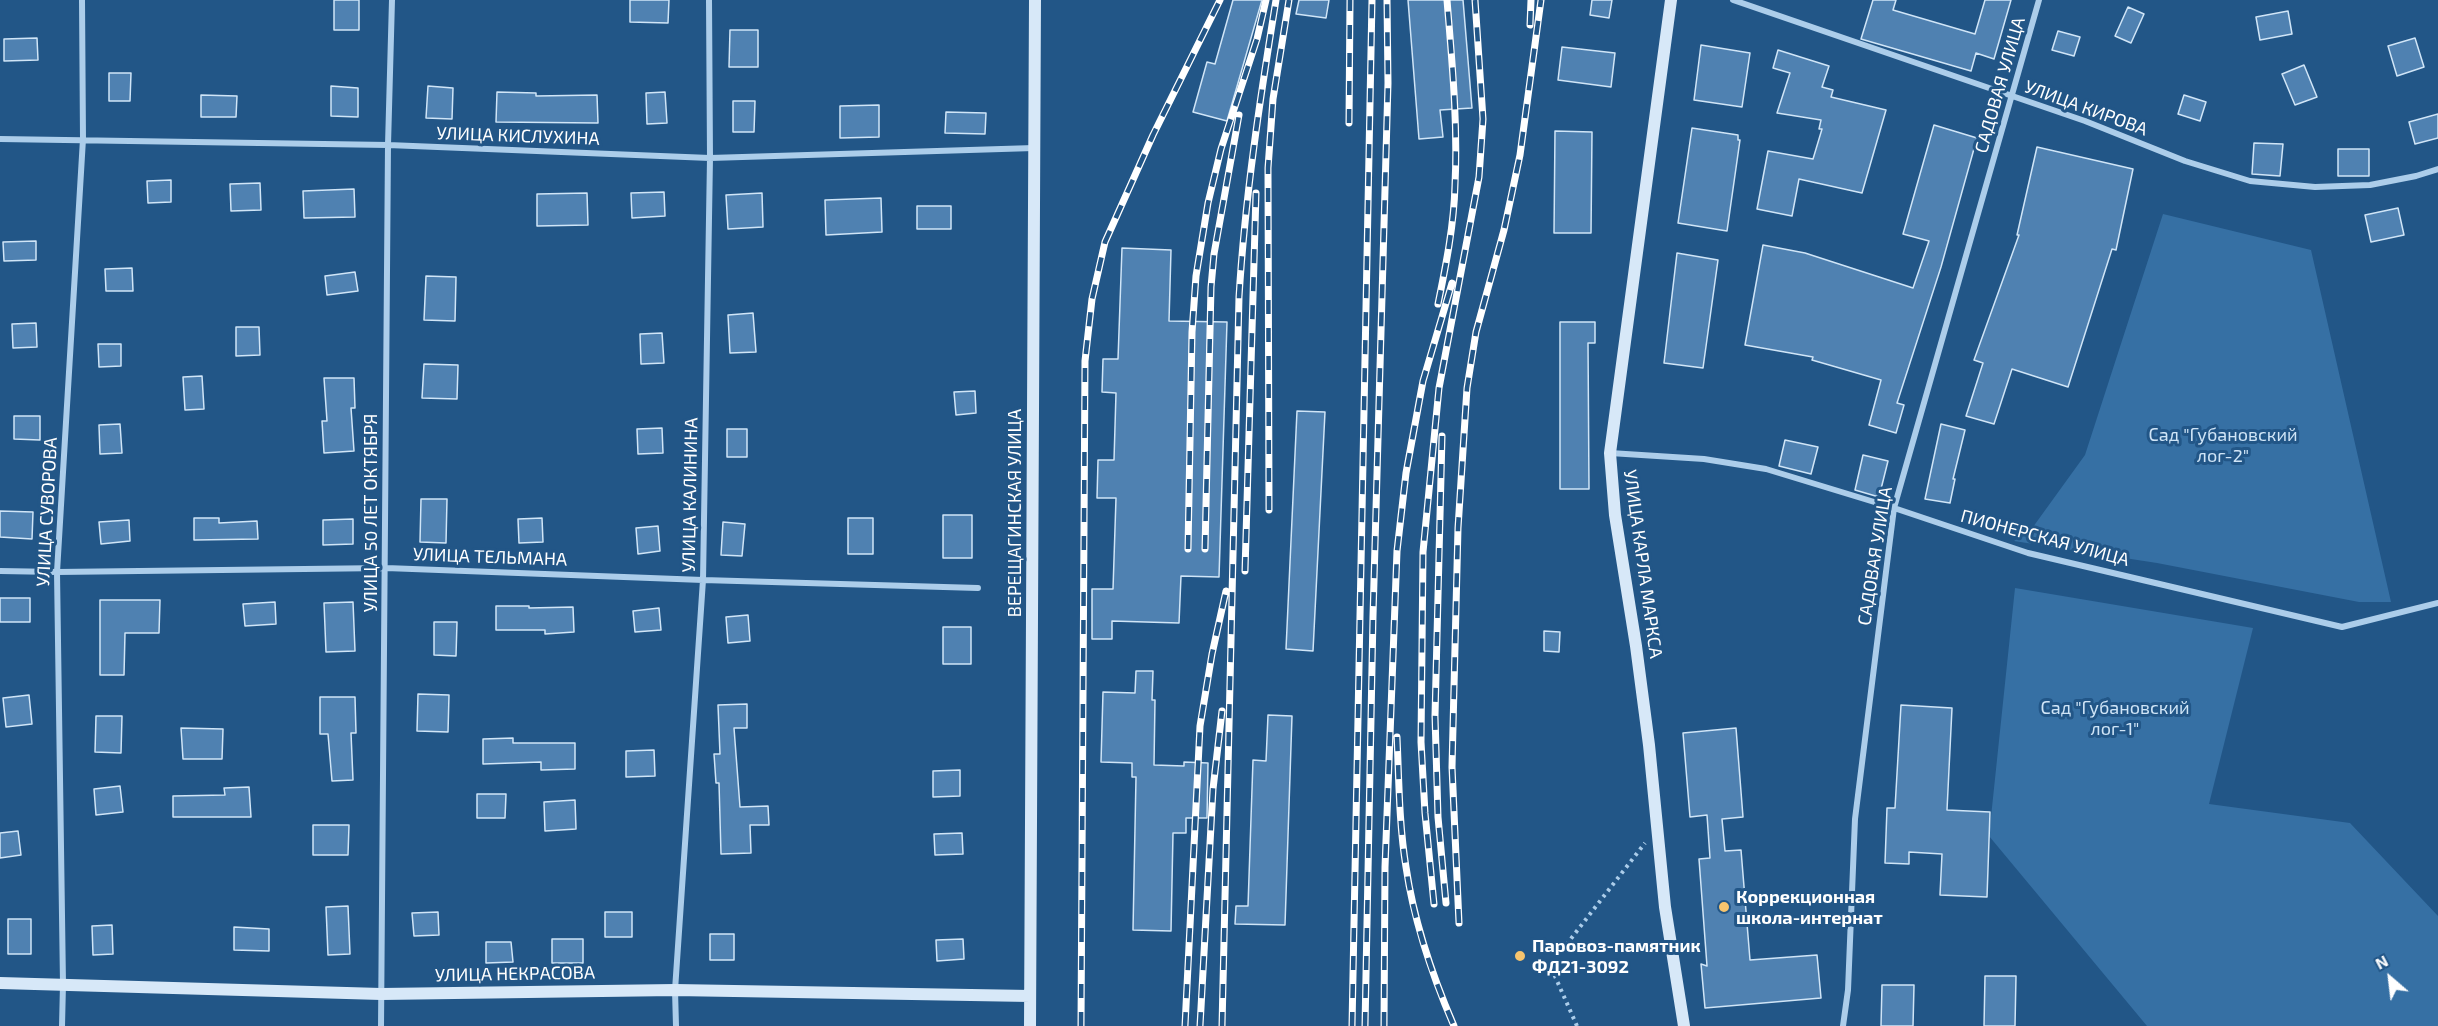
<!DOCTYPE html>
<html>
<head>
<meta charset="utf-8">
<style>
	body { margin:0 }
	#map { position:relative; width:2438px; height:1026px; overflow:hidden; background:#225687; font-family:"Exo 2",sans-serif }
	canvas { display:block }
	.north { position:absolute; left:2360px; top:948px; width:60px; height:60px; -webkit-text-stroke:4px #225687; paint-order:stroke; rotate:332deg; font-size:16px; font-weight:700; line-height:24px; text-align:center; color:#fff }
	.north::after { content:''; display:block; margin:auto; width:21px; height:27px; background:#fff; clip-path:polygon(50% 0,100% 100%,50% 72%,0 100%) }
</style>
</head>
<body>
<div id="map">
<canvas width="2438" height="1026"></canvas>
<div class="north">N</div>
</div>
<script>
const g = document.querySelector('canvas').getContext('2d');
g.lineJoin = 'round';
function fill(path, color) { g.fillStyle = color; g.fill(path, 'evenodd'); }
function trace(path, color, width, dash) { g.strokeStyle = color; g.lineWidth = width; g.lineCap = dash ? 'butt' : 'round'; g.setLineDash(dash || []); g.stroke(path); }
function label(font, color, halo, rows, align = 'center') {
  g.font = font + ' "Exo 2",sans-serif'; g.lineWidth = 6; g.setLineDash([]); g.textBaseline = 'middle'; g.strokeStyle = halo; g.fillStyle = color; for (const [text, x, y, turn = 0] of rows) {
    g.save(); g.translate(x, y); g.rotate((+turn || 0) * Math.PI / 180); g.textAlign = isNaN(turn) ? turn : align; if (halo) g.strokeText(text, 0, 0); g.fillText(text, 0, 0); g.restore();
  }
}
const green = new Path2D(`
	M2163,214L2311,250L2391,602H2359L2157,563L2014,541L2033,527L2085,455Z
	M2015,588L2253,628L2209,804L2350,823L2438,916V1026H2147L1989,836Z`);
const building = new Path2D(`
	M334,0H359V30H334Z
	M630,0H669L668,23L630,22Z
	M1233,0H1262L1227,121L1193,112L1207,62L1215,64Z
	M1299,0H1329L1326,18L1296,14Z
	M1408,0H1463L1472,108L1440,110L1443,137L1419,139Z
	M1592,0H1612L1609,18L1590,15Z
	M1873,0H1896L1893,10L1975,34L1985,0H2011L1994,59L1976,53L1971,71L1861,39Z
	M2128,7L2144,14L2131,43L2115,36Z
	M2288,11L2292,34L2260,40L2256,17Z
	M730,30H758V67H729Z
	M2058,31L2080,37L2074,56L2052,50Z
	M37,38L38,60L4,61V39Z
	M2415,38L2424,67L2397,76L2388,46Z
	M1701,45L1750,53L1742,107L1694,100Z
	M1562,47L1615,53L1611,87L1558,80Z
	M1778,50L1829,66L1822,87L1833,90L1831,97L1886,110L1862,193L1799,179L1792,216L1757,209L1768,151L1813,159L1822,129H1819L1821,120L1777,113L1790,73L1773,68Z
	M2304,65L2317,97L2295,105L2282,74Z
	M109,73H131L130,101H109Z
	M331,86L358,88V117L331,116Z
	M428,86L453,88L452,119L426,118Z
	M497,92L536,93V96L597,95L598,123L496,122Z
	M665,92L667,123L647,124L646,93Z
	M201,95L237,96L236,117H201Z
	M2184,95L2206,102L2200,121L2178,114Z
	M733,101H755L754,132H733Z
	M879,105V137L840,138V106Z
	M946,112L986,113L985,134L945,133Z
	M2438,114V138L2415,144L2409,122Z
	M1934,125L1977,138L1941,267L1897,403L1904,405L1896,433L1869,425L1881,380L1812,360L1813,357L1745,345L1763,245L1805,253L1913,288L1929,241L1903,234Z
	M1692,128L1738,135V140H1740L1727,231L1678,223Z
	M1555,131L1592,132L1591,233H1554Z
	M2254,143L2283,144L2280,176L2252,174Z
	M2037,147L2133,169L2116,250L2112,249L2068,387L2012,369L1994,424L1966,416L1983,363L1974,360L2019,235H2017Z
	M2338,149H2369V176H2338Z
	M171,180V202L148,203L147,181Z
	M260,183L261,210L231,211L230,184Z
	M354,189L355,217L304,218L303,191Z
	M664,192L665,216L632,218L631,193Z
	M587,193L588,225L537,226V194Z
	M762,193L763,227L728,229L726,195Z
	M881,198L882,232L826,235L825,200Z
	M917,206H951V229H917Z
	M2398,208L2404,235L2371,242L2365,215Z
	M36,241V260L4,261L3,242Z
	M1122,248L1171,250L1169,321L1227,322L1219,577L1181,576L1179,623L1112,621V639H1092V589H1113L1116,498H1097L1098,460H1114L1116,393L1102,392L1103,359H1118Z
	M1677,253L1718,260L1703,368L1664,363Z
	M132,268L133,291H106L105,269Z
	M355,272L358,291L327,295L325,276Z
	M426,276L456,277L455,321L424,320Z
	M753,313L756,352L730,353L728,315Z
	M1560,322H1595V343H1588L1589,489H1560Z
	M36,323L37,347L13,348L12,324Z
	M236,327H259L260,355L236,356Z
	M662,333L664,363L641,364L640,334Z
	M98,344H121V366L99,367Z
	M424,364L458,365L457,399L422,398Z
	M202,376L204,409L185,410L183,377Z
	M324,378H354L355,408H351L354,451L324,453L322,421H327Z
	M975,391L976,413L956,415L954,392Z
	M1297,411L1325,412L1313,651L1286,649Z
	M14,416H40V440L14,439Z
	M120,424L122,453L100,454L99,425Z
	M1941,424L1965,430L1953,479H1955L1950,503L1925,499Z
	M662,428L663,453L638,454L637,429Z
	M727,429H747V457H727Z
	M1785,440L1818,447L1811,474L1779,466Z
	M1863,455L1888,461L1879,497L1855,490Z
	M421,499H447L446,543L420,542Z
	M0,511L33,512L32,539L0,537Z
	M943,515H972V558H943Z
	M194,518H219V523L257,521L258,539L194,540Z
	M542,518L543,542L519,543L518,519Z
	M848,518H873V554H848Z
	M353,519V544L323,545V520Z
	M129,520L130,541L101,544L99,522Z
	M723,522L745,524L742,556L721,555Z
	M658,526L660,551L638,554L636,528Z
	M0,598H30V622H0Z
	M100,600H160L159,633H125L124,675H100Z
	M275,602L276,624L245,626L243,604Z
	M353,602L355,651L326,652L324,603Z
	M496,606H529V608L573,607L574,632L545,634V630H496Z
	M659,608L661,630L635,632L633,611Z
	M748,615L750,641L728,643L726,617Z
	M434,622H457L456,656L434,655Z
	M943,627H971V664H943Z
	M1544,631L1560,632L1559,652L1544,651Z
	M1136,671H1153L1152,700H1155L1154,765L1184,766V762L1208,763L1207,818H1186V833H1173L1171,931L1133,930L1136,777H1132V763L1101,762L1103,692L1135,693Z
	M418,694L449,695L448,732L417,731Z
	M29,695L32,724L6,727L3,698Z
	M320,697H355L356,733H351L353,780L332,781L328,734H320Z
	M747,704V728H734L740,807L768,806L769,825H750L751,853L721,854L719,783H716L714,754H720L718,705Z
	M1901,705L1952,708L1947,810L1990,812L1987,897L1940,895L1942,854L1909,852V864L1885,863L1887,808H1895Z
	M1268,715L1292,716L1285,925L1235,924L1236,906H1248L1253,760L1266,761Z
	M96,716H122L121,753L95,752Z
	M181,728L223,729L222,759H183Z
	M1736,728L1743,817L1722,819L1725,851L1741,850L1750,960L1817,955L1821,998L1705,1008L1701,964L1707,966L1699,859L1710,858L1707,815L1690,817L1683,733Z
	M513,738V743H575V769L541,770V762L483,764V739Z
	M654,750L655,776L626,777V751Z
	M960,770V796L933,797V771Z
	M120,786L123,812L96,815L94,789Z
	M249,787L251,817H173V796L225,795L224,788Z
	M477,794H506L505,818H477Z
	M575,800L576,829L545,831L544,802Z
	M313,825H349L348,855H313Z
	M18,831L21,855L0,858V833Z
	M962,833L963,854L935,855L934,834Z
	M348,906L350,954L328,955L326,907Z
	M438,912L439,935L414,936L412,913Z
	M605,912H632V937H605Z
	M8,919H31V954H8Z
	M112,925L113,954L93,955L92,926Z
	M234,927L269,929V951L234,950Z
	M710,934H734V960H710Z
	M552,939H583V963H552Z
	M963,939L964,959L937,961L936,940Z
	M486,942H511L513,962L486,963Z
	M1985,976H2016L2015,1026H1984Z
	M1882,985H1914L1913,1026H1881Z`);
const path = new Path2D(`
	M1577,1026L1554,974L1556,958L1645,843`);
const street = new Path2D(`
	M1733,0L2085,121L2185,161L2250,181L2315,187L2370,185L2416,176L2438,169
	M0,139L388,145L710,158L1034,148
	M1610,453L1704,459L1766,469L1894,508L2028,553L2342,627L2438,603
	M0,571L57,572L386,568L703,580L978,588
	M62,1026L63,984L57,572L83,139L82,0
	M381,1026L388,145L392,0
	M676,1026L675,990L703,580L710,158L709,0
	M1843,1026L1848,990L1855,819L1894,508L2039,0`);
const secondary = new Path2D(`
	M1671,0L1610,453L1615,515L1636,646L1649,745L1665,907L1684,1026
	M0,983L381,994L675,990L1030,996
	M1030,1026L1035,0`);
const rail = new Path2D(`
	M1530,25L1531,0
	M1349,123L1350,0
	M1438,304C1446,265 1454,225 1455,185C1458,123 1452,62 1447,0
	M1442,436L1435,716L1438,817L1446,903
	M1269,510L1268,168L1273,99L1289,0
	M1188,549L1192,332L1196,276L1208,203L1221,149L1257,39L1266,0
	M1205,549L1211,287L1214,254L1239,115
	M1245,571L1256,193
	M1397,737C1399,781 1399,824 1406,867C1414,922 1432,975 1454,1026
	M1434,904L1425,813L1421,742L1423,552L1439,388L1479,177L1483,119L1475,0
	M1459,923L1452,767L1458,528L1467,388L1476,332L1504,230L1520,155L1541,0
	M1081,1026L1085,361L1092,299L1105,242L1153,135L1220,0
	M1185,1026L1200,726L1212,654L1226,591
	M1200,1026L1213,789L1222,711
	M1222,1026L1239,297C1245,197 1260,99 1276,0
	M1352,1026L1372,0
	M1365,1026L1373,616L1388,83L1387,0
	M1384,1026L1385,867L1397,551L1406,473L1423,381L1452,283`);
const markers = [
	[1724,907,6,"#f6c46e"],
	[1520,956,6,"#f6c46e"]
];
const streetNames = [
	["САДОВАЯ УЛИЦА",2000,85,-74],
	["УЛИЦА КИРОВА",2086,108,20],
	["УЛИЦА КИСЛУХИНА",518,136,2],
	["УЛИЦА КАЛИНИНА",690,495,-89],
	["УЛИЦА СУВОРОВА",47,512,-87],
	["УЛИЦА 50 ЛЕТ ОКТЯБРЯ",371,513,-90],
	["ВЕРЕЩАГИНСКАЯ УЛИЦА",1015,513,-90],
	["ПИОНЕРСКАЯ УЛИЦА",2045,538,15],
	["САДОВАЯ УЛИЦА",1875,556,-81],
	["УЛИЦА ТЕЛЬМАНА",490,557,2],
	["УЛИЦА КАРЛА МАРКСА",1643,564,82],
	["УЛИЦА НЕКРАСОВА",515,974,-1]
];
const parkNames = [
	["Сад \"Губановский",2223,435],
	["лог-2\"",2223,456],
	["Сад \"Губановский",2115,708],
	["лог-1\"",2115,729]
];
const poiNames = [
	["Коррекционная",1736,897],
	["школа-интернат",1736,918],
	["Паровоз-памятник",1532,946],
	["ФД21-3092",1532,967]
];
fill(green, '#3670a4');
fill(building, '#4f81b1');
trace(building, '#d0e5f7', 1.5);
trace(path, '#accdea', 4, [3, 4.5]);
trace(street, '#accdea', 6);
trace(secondary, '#d7e8f8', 12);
trace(rail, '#fff', 7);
trace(rail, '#225687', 4.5, [14]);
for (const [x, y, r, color] of markers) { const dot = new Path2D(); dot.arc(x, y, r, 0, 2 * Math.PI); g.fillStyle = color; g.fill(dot); trace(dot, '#225687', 2); }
label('18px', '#fff', '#225687', streetNames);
label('18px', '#d0e5f7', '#225687', parkNames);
label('bold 18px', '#fff', '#225687', poiNames, 'left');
</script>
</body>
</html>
